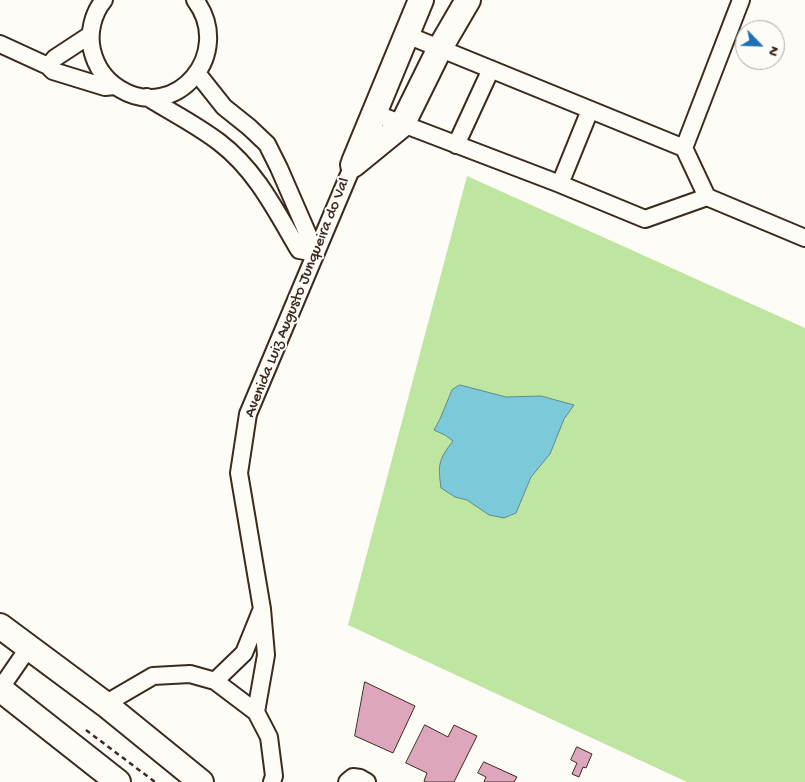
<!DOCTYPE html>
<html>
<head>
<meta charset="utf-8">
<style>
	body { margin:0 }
	#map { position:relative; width:805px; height:782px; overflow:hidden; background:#fdfcf7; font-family:"Gochi Hand",sans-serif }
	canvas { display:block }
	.north { position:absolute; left:735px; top:20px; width:50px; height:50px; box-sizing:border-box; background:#fdfcf7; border:1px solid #afa8a0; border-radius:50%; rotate:114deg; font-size:14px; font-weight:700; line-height:20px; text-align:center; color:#3b2a1e }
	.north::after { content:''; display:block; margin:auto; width:18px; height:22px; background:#1f6fb2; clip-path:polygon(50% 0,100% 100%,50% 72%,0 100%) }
</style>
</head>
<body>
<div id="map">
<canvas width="805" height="782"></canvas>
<div class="north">N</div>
</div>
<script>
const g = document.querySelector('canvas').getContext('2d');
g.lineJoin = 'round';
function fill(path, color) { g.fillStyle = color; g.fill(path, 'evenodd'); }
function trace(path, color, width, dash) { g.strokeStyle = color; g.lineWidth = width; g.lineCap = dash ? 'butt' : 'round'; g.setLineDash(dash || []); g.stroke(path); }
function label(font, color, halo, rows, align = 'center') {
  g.font = font + ' "Gochi Hand",sans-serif'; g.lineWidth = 4; g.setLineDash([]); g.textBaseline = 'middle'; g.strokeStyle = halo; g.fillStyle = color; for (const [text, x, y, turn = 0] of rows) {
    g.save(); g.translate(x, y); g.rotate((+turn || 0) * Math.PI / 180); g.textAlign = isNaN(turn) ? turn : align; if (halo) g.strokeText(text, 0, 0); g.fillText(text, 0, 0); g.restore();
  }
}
const green = new Path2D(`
	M467,176L805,328V782H687L348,625Z`);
const water = new Path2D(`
	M460,385L506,397L541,396L574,405L564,419L550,454L531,477L516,513L504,518L489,515L467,500L455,497L441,488C438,465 438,460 453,441L445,435L434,430L440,419L452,390Z`);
const building = new Path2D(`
	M365,682L415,706L393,753L355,736Z
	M425,725L448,737L454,725L477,736L454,782H426L424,781L427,773L406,763Z
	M577,747L592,754L586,768L583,767L579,777L572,774L577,763L571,760Z
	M484,762L517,777L514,782H484L486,777L478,773Z`);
const path = new Path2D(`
	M86,730L155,782`);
const street = new Path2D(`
	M104,0C93,13 88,33 92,50C96,67 105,80 120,89C176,123 235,53 195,0
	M0,44L48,66L53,71L105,87L115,86
	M48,66L55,58L90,35
	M197,73L224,107L249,127L267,144L279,168L316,253
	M147,97C171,112 197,125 219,142C256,170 276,211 299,250L316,253
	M374,113L560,184L645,219L707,197L684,148L407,35
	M456,145L491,69
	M684,148L741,0
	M560,184L590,110
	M707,197L805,238
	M215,681L244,653L261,611
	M0,689L29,647
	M105,704L153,676L190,674L215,681L256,712L269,737L274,776L272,782
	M256,712L266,655L262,609L239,473L248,414L353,165
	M347,782L353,777L360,778L367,782`);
const secondary = new Path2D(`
	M354,162L421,0
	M353,165L402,125L440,48L468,0
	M0,626L105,704L201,782
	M0,689L118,782`);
const streetNames = [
	["Avenida Luiz Augusto Junqueira do Val",298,298,-68]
];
fill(green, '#bfe6a0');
fill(water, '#7cc9da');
trace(water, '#62898f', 1);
fill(building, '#dda6bc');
trace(building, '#3b2a1e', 1);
trace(street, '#3b2a1e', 20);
trace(secondary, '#3b2a1e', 28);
trace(path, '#3b2a1e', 2.5, [5, 4]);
trace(street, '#fdfcf7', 16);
trace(secondary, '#fdfcf7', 24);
label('16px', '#3b2a1e', '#fdfcf7', streetNames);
</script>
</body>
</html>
